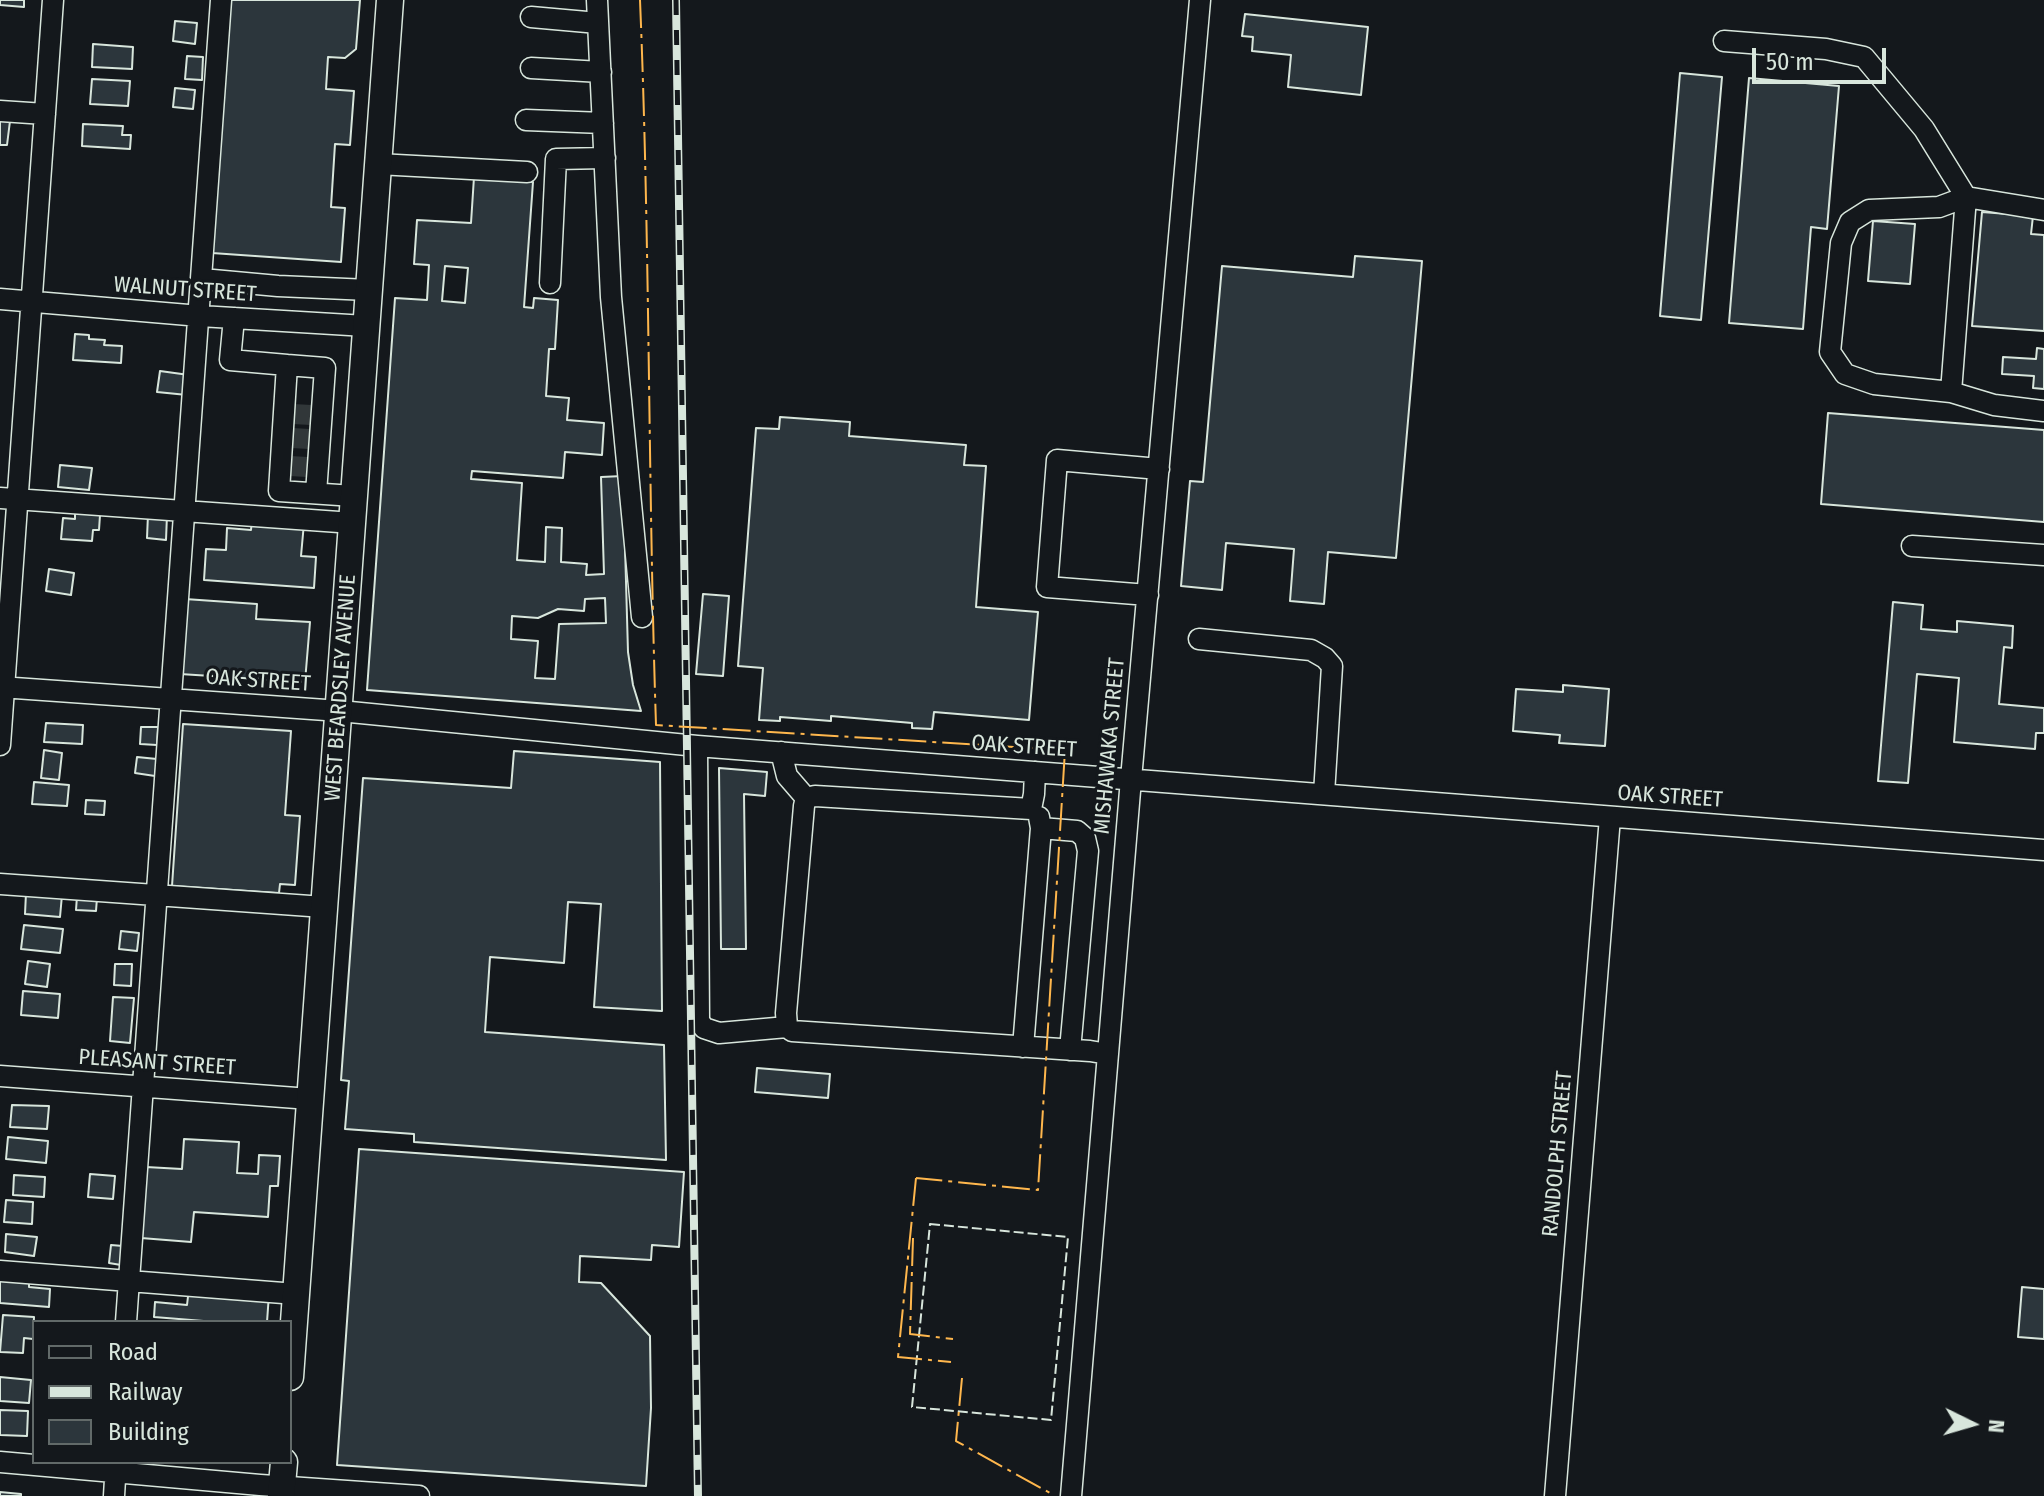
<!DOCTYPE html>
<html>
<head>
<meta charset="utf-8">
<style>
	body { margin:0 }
	#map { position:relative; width:2044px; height:1496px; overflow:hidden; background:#14181c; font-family:"Fira Sans Condensed",sans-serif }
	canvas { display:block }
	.legend { position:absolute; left:32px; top:1320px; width:260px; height:144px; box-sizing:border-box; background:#14181c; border:2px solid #626a69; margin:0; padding:10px 14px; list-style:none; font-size:24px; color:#d8e6dc }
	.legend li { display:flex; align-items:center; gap:16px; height:40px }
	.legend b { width:40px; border:2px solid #626a69 }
	.north { position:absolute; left:1932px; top:1384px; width:80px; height:80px; -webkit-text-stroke:6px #14181c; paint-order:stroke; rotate:95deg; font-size:22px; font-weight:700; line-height:32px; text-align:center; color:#d8e6dc }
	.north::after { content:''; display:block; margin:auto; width:28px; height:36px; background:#d8e6dc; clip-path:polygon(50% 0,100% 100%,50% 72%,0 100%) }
	.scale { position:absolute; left:1752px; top:48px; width:134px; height:36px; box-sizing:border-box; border:4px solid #d8e6dc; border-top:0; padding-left:10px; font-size:24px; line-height:28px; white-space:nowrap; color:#d8e6dc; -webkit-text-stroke:6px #14181c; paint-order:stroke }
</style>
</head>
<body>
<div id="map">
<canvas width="2044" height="1496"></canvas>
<ul class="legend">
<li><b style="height:10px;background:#14181c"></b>Road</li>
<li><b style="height:10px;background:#d8e6dc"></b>Railway</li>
<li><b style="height:22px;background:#2c363c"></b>Building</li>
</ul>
<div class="north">N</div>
<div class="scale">50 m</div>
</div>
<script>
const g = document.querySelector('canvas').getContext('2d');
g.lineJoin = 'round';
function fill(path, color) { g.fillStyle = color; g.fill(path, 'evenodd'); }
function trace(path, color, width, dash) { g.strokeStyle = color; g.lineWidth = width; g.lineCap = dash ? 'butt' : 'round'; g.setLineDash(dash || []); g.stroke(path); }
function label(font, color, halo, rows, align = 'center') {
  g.font = font + ' "Fira Sans Condensed",sans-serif'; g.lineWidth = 6; g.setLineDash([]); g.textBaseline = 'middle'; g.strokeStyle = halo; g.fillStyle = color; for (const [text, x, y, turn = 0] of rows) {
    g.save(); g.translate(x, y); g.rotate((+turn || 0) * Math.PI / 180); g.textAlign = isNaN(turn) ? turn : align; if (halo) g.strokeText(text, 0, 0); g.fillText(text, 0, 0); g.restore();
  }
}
const building = new Path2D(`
	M0,0H24V7L0,5Z
	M230,0H360L356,49L345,58L328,57L326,89L354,91L350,145L335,144L331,207L345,208L341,262L212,253Z
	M1245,14L1368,27L1361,95L1288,87L1291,55L1252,51L1253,37L1242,36Z
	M175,21L197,23L195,44L173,41Z
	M93,44L133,47L132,69L92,67Z
	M187,56L203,57L202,80L185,79Z
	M1680,73L1722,77L1701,320L1660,316Z
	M1749,78L1839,86L1827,229L1811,227L1803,329L1729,323Z
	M92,79L130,81L128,106L90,104Z
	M175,88L195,90L193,109L173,107Z
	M0,120L10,121L7,145H0Z
	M83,124L123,126L122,135H131L130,149L82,146Z
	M474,177L533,182L524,307L533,308L534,298L558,300L555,349H549L546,396L569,398L567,420L604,423L602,455L565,452L563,478L472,471L471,479L522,483L517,560L545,562L546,527L562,528L561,562L587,564L586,575L604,574L601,477L623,476L628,652L633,685L641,711L367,690L395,298L427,300L429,265L414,264L417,220L471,223ZM445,266L468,268L465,303L442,301ZM605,598L606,623L559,624L555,679L535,678L538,641L511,639L512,616L538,618L558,609L584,611L585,599Z
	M1982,212L2033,216L2031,234L2044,235V331L1972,326Z
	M1873,221L1915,224L1910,284L1868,281Z
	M1355,256L1422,261L1396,558L1328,552L1324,604L1290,601L1294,549L1226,543L1222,590L1181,586L1190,481L1203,482L1222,266L1353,277Z
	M75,334L89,335V339L105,340L104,345L122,346L121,363L73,360Z
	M2037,348L2044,349V389L2033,388L2034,376L2002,374L2003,357L2036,359Z
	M160,371L189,375L187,395L157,392Z
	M1828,413L2044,430V522L1821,504Z
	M780,417L850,422L849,436L966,445L964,465L986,466L976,607L1038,612L1029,720L934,712L932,729L912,728V723L831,716V721L780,717V721L759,720L763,668L738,666L756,428L779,429Z
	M60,465L92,468L89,490L58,487Z
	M75,513L100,515L99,530H93L92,541L61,539L63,518L75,519Z
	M148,514L167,515L166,540L147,538Z
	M252,520L304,523L301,556L316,557L314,588L204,580L206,549L226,550L227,528L251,530Z
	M49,569L74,573L71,595L46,591Z
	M703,594L729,596L723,676L696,674Z
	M185,599L257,604L256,619L310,622L305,682L180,674Z
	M1893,602L1923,605L1921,629L1957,632V621L2013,626L2012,648L2004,647L1999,704L2044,708V733H2036L2035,749L1954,742L1959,678L1917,674L1908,783L1878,781Z
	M1563,685L1609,689L1605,746L1559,743L1560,735L1513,731L1516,689L1563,692Z
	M46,723L83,725L82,744L44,742Z
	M183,724L291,731L285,815L300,816L295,885L280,884L279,893L172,886Z
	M141,727H158L157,745L140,744Z
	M44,750L62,753L59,780L41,778Z
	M514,751L660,762L662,1011L594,1007L601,904L568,902L564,963L490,957L485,1032L664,1045L666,1160L414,1142V1134L345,1129L349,1081L341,1080L363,778L511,788Z
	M137,757L157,759L155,776L135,773Z
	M719,768L767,772L765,796L744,794L746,949H721Z
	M34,782L69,785L67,806L32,804Z
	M86,800L105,801L104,815L85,814Z
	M26,893L62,895L60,917L25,914Z
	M77,896L97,898L96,911L76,910Z
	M24,925L63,929L60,953L21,949Z
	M121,931L139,933L137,951L119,949Z
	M28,961L50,964L47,987L25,984Z
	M115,964H132L131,986L114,985Z
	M23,991L60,994L58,1018L21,1015Z
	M113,997L134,998L130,1043L110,1041Z
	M757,1068L830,1074L828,1098L755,1092Z
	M12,1105L49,1106L47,1129L10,1127Z
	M8,1137L48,1141L46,1163L6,1159Z
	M184,1139L239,1142L237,1173L258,1174L259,1155L280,1156L278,1186H270L268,1217L194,1212L191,1242L141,1238L146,1167L182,1169Z
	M359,1149L684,1172L679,1247L652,1245L651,1260L580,1256L579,1282L601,1283L650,1336L651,1408L646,1486L337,1465Z
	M90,1174L115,1176L113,1199L88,1197Z
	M14,1175L45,1177L44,1197L13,1195Z
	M6,1200L33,1202L32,1224L4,1222Z
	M6,1234L37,1237L34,1256L5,1252Z
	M111,1245L123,1246L121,1265L109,1263Z
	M0,1279L29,1281V1287L50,1289L49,1307L0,1303Z
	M2022,1287L2044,1289V1339L2018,1337Z
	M189,1288L269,1294L267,1322H216L154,1317L155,1302L187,1305Z
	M3,1315L34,1317L33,1339L24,1338L23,1353L0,1352Z
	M0,1377L31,1380L29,1403L0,1401Z
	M0,1410L28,1411L27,1436L0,1435Z
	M0,1492L21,1494V1496H0Z`);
const minorTunnel = new Path2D(`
	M293,414L311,415
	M292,438L309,439
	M290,466L307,467`);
const minor = new Path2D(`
	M597,0L611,297L642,617
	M531,17L598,23
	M1724,41L1826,49L1864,57L1924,129L1966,197L2044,210
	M531,68L601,72
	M0,111L45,114
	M526,120L603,123
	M378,164L527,172
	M202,279L278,286L369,290
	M550,283L556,159L605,158
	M0,299L200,316L366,326
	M234,318L230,360L287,365L279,491L354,496
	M287,365L325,368L316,493
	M1951,392L1874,384L1845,374L1830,352L1841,243L1850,222L1869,210L1939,207L1966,197L1951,392L1994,405L2044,411
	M0,498L353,523
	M1912,546L2044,555
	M1148,595L1047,587L1057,460L1159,469
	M1199,639L1311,650L1325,658L1332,666L1324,794
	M0,687L340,711L697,746L2044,850
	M0,745L53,0
	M697,746L699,1021L704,1028L719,1033L787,1027
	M781,752L787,776L806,798
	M1035,772L1034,794L1031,809L815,796L806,798L804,806L786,1013L787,1027L792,1031L1090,1051L1108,1054
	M1041,828L1077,831L1085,838L1088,851L1070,1050
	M0,884L324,907
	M1023,1047L1041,828L1039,817
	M0,1076L310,1099
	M0,1271L296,1294
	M126,1322L221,0
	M0,1462L260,1485L419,1496
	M114,1496L116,1462
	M1071,1496L1131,779L1200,0
	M1555,1496L1610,817`);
const major = new Path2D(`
	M290,1377L390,0
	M281,1496L284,1462`);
const rail = new Path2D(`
	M676,0L698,1496`);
const fence = new Path2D(`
	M930,1224L1068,1237L1051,1420L912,1407Z`);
const power = new Path2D(`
	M640,0C650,242 648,483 656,725L1065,750L1038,1190L916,1178
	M916,1178L898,1357L951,1362
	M913,1238L910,1334L953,1339
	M962,1378L956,1441L1050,1493V1496`);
const streetNames = [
	["WALNUT STREET",185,290,4],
	["OAK STREET",258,681,4],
	["WEST BEARDSLEY AVENUE",341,688,-86],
	["MISHAWAKA STREET",1110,746,-85],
	["OAK STREET",1024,747,4],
	["OAK STREET",1670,797,4],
	["PLEASANT STREET",157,1063,4],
	["RANDOLPH STREET",1558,1154,-85]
];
fill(building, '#2c363c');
trace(building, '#d8e6dc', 2);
trace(minorTunnel, '#313739', 20, [20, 10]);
trace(minor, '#d8e6dc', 23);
trace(major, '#d8e6dc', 29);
trace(minor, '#14181c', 20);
trace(major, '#14181c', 26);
trace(rail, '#d8e6dc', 8);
trace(rail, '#14181c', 5, [15]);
trace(fence, '#d8e6dc', 2, [10, 4]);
trace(power, '#ffb74d', 2, [28, 6, 4, 6]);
label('22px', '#d8e6dc', '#14181c', streetNames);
</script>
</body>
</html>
